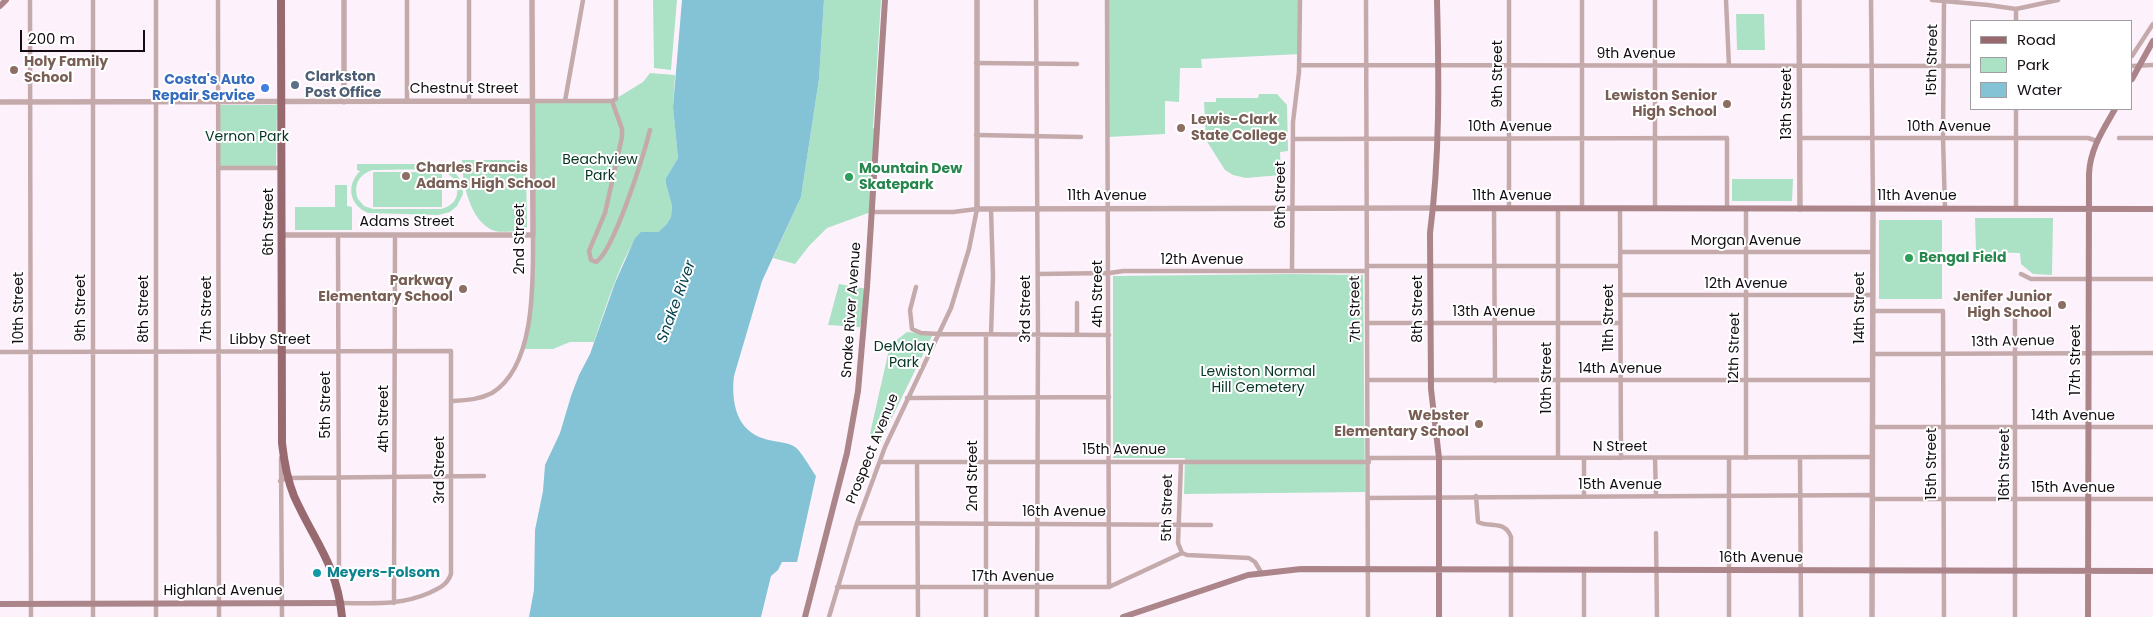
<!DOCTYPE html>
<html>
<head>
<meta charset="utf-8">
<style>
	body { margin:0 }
	#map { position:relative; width:2153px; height:617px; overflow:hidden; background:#fdf2fc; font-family:Poppins,sans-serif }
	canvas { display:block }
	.legend { position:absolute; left:1970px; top:20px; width:162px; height:90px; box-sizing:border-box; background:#fff; border:1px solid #a19ea1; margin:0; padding:6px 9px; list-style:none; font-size:15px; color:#130d13 }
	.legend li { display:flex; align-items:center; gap:10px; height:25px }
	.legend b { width:25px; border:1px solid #a19ea1 }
	.scale { position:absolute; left:20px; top:30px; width:125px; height:22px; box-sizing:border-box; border:2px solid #130d13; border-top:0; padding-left:6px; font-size:15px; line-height:18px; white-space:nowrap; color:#130d13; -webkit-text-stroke:4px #fff; paint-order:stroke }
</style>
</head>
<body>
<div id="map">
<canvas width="2153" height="617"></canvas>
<ul class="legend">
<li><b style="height:6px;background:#986a6f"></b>Road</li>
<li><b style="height:14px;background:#abe1c5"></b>Park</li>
<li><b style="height:14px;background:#83c3d5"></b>Water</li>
</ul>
<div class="scale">200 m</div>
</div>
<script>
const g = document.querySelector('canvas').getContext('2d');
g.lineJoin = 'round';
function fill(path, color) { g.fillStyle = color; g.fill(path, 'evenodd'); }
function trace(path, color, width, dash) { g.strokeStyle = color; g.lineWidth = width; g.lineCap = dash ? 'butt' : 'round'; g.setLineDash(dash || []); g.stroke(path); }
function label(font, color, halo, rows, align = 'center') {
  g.font = font + ' Poppins,sans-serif'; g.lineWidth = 4; g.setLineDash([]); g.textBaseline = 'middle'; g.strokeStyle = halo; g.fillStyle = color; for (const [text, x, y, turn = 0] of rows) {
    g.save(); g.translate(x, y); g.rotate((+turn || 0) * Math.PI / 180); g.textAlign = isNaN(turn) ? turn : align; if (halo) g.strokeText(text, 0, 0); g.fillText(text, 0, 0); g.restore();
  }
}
const green = new Path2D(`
	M653,0H677L671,70L654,68Z
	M824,0H881L873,128L877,129L871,212L827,228L809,246L795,264L773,258L801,197L819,79Z
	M1108,0H1299L1300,54L1201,59L1202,68H1180L1179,102L1165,101V134L1108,137Z
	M1736,14H1764L1765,50H1737Z
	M650,73L675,75L673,106L678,158L666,178V184L672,206L671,217L666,225L658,232H642C623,249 603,316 594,342H570L553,349H524L532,282V101H612L643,82Z
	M1259,94H1277L1287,105L1288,151L1280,152L1281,175L1246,178L1233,175L1225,170L1206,140L1204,102H1216V98H1258Z
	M218,105H277L276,168H218Z
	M462,160H519L526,167L527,227L523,230C515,231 503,233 495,231C470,223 462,182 462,160Z
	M357,164H457V170L454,171L462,182L463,194L457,206L450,212L438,215L368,213C349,205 346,185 360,171L357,170ZM373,170C387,170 433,168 444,172C453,175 459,184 457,194C456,202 449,207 441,209H373L364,206L358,199C353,185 359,174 373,170Z
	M373,172H442V207H373Z
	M1732,179H1793L1792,201H1732Z
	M335,185H347V206L352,207V230H295V207H335Z
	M1975,218H2053L2052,275L2033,274L2021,264L2020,253L1976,252Z
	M1879,220H1942V299H1879Z
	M1292,274L1363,275L1365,492L1184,494L1185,458H1113V276Z
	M839,284L867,289L860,327L828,325Z
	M907,332L933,334L880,442L869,438L890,345Z`);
const water = new Path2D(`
	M682,0H824L819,79L801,197L762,281L734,376C731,401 736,431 765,439C774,442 788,442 795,447C801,451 811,469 816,476L797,562H782L778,570L771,576L761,617H529L534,590L535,530L543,491L545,465L560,433L571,396L579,375L590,354L615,283L635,238L641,232H658L666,225L671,217L672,206L666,184V178L678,158L673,107Z`);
const minor = new Path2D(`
	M30,0L31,617
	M156,0V617
	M218,0L219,617
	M469,0V102
	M1036,0L1038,334L1037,617
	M1107,0L1109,587
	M1366,0L1368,617
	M1582,0V208
	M1655,0V209
	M1726,0L1729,66
	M1871,0L1873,209
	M1932,0L1988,5L2016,9L2058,0
	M1944,1L1943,138L1945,209
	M2016,9V21
	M2132,56L2153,24
	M976,63L1077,64
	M1300,65L1972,66
	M2132,66L2153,65
	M532,101H612L622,129V137L605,213L589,251L591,260L596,262C614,251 644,154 650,130
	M565,101L583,0
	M612,101L616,99V0
	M407,102V0
	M2016,109V209
	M976,135L1081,137
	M1799,138H2088L2097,141
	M2119,138H2153
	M1293,139L1727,138V209
	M218,168H281
	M1494,208L1495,381
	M1509,208V0
	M1620,209L1621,458
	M1746,209V458
	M1620,252H1872
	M1367,266H1620
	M1292,270L1293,122L1299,72L1300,0
	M1038,274L1110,273L1123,271H1367
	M2021,274L2031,279H2153
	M916,287L910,310L912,329L921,333L939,334L1109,335
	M1620,295H1873
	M1872,311H1943L1944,617
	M1368,323H1620
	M991,334L993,276L991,209
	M1077,334V303
	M0,352L451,351V574C447,585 440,588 429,593C399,606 372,603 341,603
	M1872,354L2153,353
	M1368,380H1872
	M907,398L1109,397
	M451,401C465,400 479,400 492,393C536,366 533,281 533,235
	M1872,427H2153
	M281,458L282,617
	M1368,458L1872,457
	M1558,458V208
	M1584,458V497
	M1655,458L1656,496
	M1800,458L1801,617
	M880,462H1369
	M917,462L918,617
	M1181,462L1178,543L1182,553
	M280,481L288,478L484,476
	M1476,496L1478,522C1490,528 1505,520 1511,537V617
	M1368,498L1872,495
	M1872,499H2153
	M857,523L1211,525
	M1656,533L1657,617
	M1182,553L1187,555L1249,558L1255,562L1262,574
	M333,574L339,569L338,235
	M837,587H1109L1182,553
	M394,603L395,235
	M93,617V0
	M829,617L857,523L885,447L951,308L969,249L977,209L953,212H871
	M986,617V334
	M1584,617V569
	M1729,617V458
	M2015,617V314`);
const tertiary = new Path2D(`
	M344,0V102
	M977,0V209L1434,208
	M1799,0L1800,209
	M0,102L532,101
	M282,235H533L532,0
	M1872,617L1873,209`);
const secondary = new Path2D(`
	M1437,0C1439,78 1440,156 1430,233L1431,389L1439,458V617
	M0,6L6,0
	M2132,79L2153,41
	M1434,208L2153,209
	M0,604L341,603
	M805,617L847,453L858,391L867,287L885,0
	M1123,617L1248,575L1301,569L2153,571
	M2088,617L2089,174C2090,149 2103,130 2115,109`);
const primary = new Path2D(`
	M281,0L282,443C284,461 287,479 294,496C314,541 337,564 342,617`);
const markers = [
	[14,70,5,"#8d6e63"],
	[295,85,5,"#5c6f8a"],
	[265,88,5,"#3f7fe0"],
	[1727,104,5,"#8d6e63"],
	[1181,128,5,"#8d6e63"],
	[406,176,5,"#8d6e63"],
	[849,177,5,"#2e9e5b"],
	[1909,258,5,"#2e9e5b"],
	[463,289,5,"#8d6e63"],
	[2062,305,5,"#8d6e63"],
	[1479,424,5,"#8d6e63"],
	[317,573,5,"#0f9aa8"]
];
const streetNames = [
	["9th Avenue",1636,54],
	["15th Street",1933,60,-89],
	["9th Street",1498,74,-90],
	["Chestnut Street",464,89],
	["13th Street",1787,104,-90],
	["10th Avenue",1510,127],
	["10th Avenue",1949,127],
	["6th Street",1281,195,-90],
	["11th Avenue",1107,196],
	["11th Avenue",1512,196],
	["11th Avenue",1917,196],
	["6th Street",269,222,-90],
	["Adams Street",407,222],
	["2nd Street",520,239,-90],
	["Morgan Avenue",1746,241],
	["12th Avenue",1202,260],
	["12th Avenue",1746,284],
	["4th Street",1098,294,-90],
	["10th Street",19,308,-90],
	["9th Street",81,308,-90],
	["14th Street",1860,308,-90],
	["8th Street",144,309,-90],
	["7th Street",207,309,-90],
	["3rd Street",1026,309,-90],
	["7th Street",1356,309,-91],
	["8th Street",1418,309,-90],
	["Snake River Avenue",852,310,-86],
	["13th Avenue",1494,312],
	["11th Street",1609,318,-90],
	["Libby Street",270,340],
	["13th Avenue",2013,342,-1],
	["12th Street",1735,348,-89],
	["17th Street",2076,360,-90],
	["14th Avenue",1620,369],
	["10th Street",1547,378,-90],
	["5th Street",326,405,-90],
	["14th Avenue",2073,416],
	["4th Street",384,419,-90],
	["N Street",1620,447],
	["Prospect Avenue",873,449,-68],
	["15th Avenue",1124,450],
	["15th Street",1932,464,-90],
	["16th Street",2005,465,-90],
	["3rd Street",440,470,-90],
	["2nd Street",973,476,-90],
	["15th Avenue",1620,485],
	["15th Avenue",2073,488],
	["5th Street",1168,508,-89],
	["16th Avenue",1064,512],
	["16th Avenue",1761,558],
	["17th Avenue",1013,577],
	["Highland Avenue",223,591]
];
const educationNames = [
	["Holy Family",24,62,"left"],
	["School",24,78,"left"],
	["Lewiston Senior",1717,96],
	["High School",1717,112],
	["Lewis-Clark",1191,120,"left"],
	["State College",1191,136,"left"],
	["Charles Francis",416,168,"left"],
	["Adams High School",416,184,"left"],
	["Parkway",453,281],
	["Elementary School",453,297],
	["Jenifer Junior",2052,297],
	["High School",2052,313],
	["Webster",1469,416],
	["Elementary School",1469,432]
];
const serviceNames = [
	["Clarkston",305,77],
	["Post Office",305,93]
];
const shopNames = [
	["Costa's Auto",255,80],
	["Repair Service",255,96]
];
const parkNames = [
	["Vernon Park",247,137],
	["Beachview",600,160],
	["Park",600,176],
	["DeMolay",904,347],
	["Park",904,363],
	["Lewiston Normal",1258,372],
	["Hill Cemetery",1258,388]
];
const leisureNames = [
	["Mountain Dew",859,169],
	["Skatepark",859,185],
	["Bengal Field",1919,258]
];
const cultureNames = [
	["Meyers-Folsom",327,573]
];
const waterNames = [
	["Snake River",677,302,-70]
];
fill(green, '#abe1c5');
fill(water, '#83c3d5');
trace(minor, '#c5aaac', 4.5);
trace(tertiary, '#c5aaac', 5.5);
trace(secondary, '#ab8589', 6);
trace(primary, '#986a6f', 8);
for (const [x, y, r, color] of markers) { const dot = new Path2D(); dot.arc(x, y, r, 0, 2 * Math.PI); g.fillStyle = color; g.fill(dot); trace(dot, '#fff', 2); }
label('14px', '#130d13', '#fff', streetNames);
label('bold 14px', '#785e54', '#fff', educationNames, 'right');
label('bold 14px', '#4e5e75', '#fff', serviceNames, 'left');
label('bold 14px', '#366cbe', '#fff', shopNames, 'right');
label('14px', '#043422', '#fff', parkNames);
label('bold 14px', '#27864d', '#fff', leisureNames, 'left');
label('bold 14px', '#0d838f', '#fff', cultureNames, 'left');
label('italic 15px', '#094552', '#fff', waterNames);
</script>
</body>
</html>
